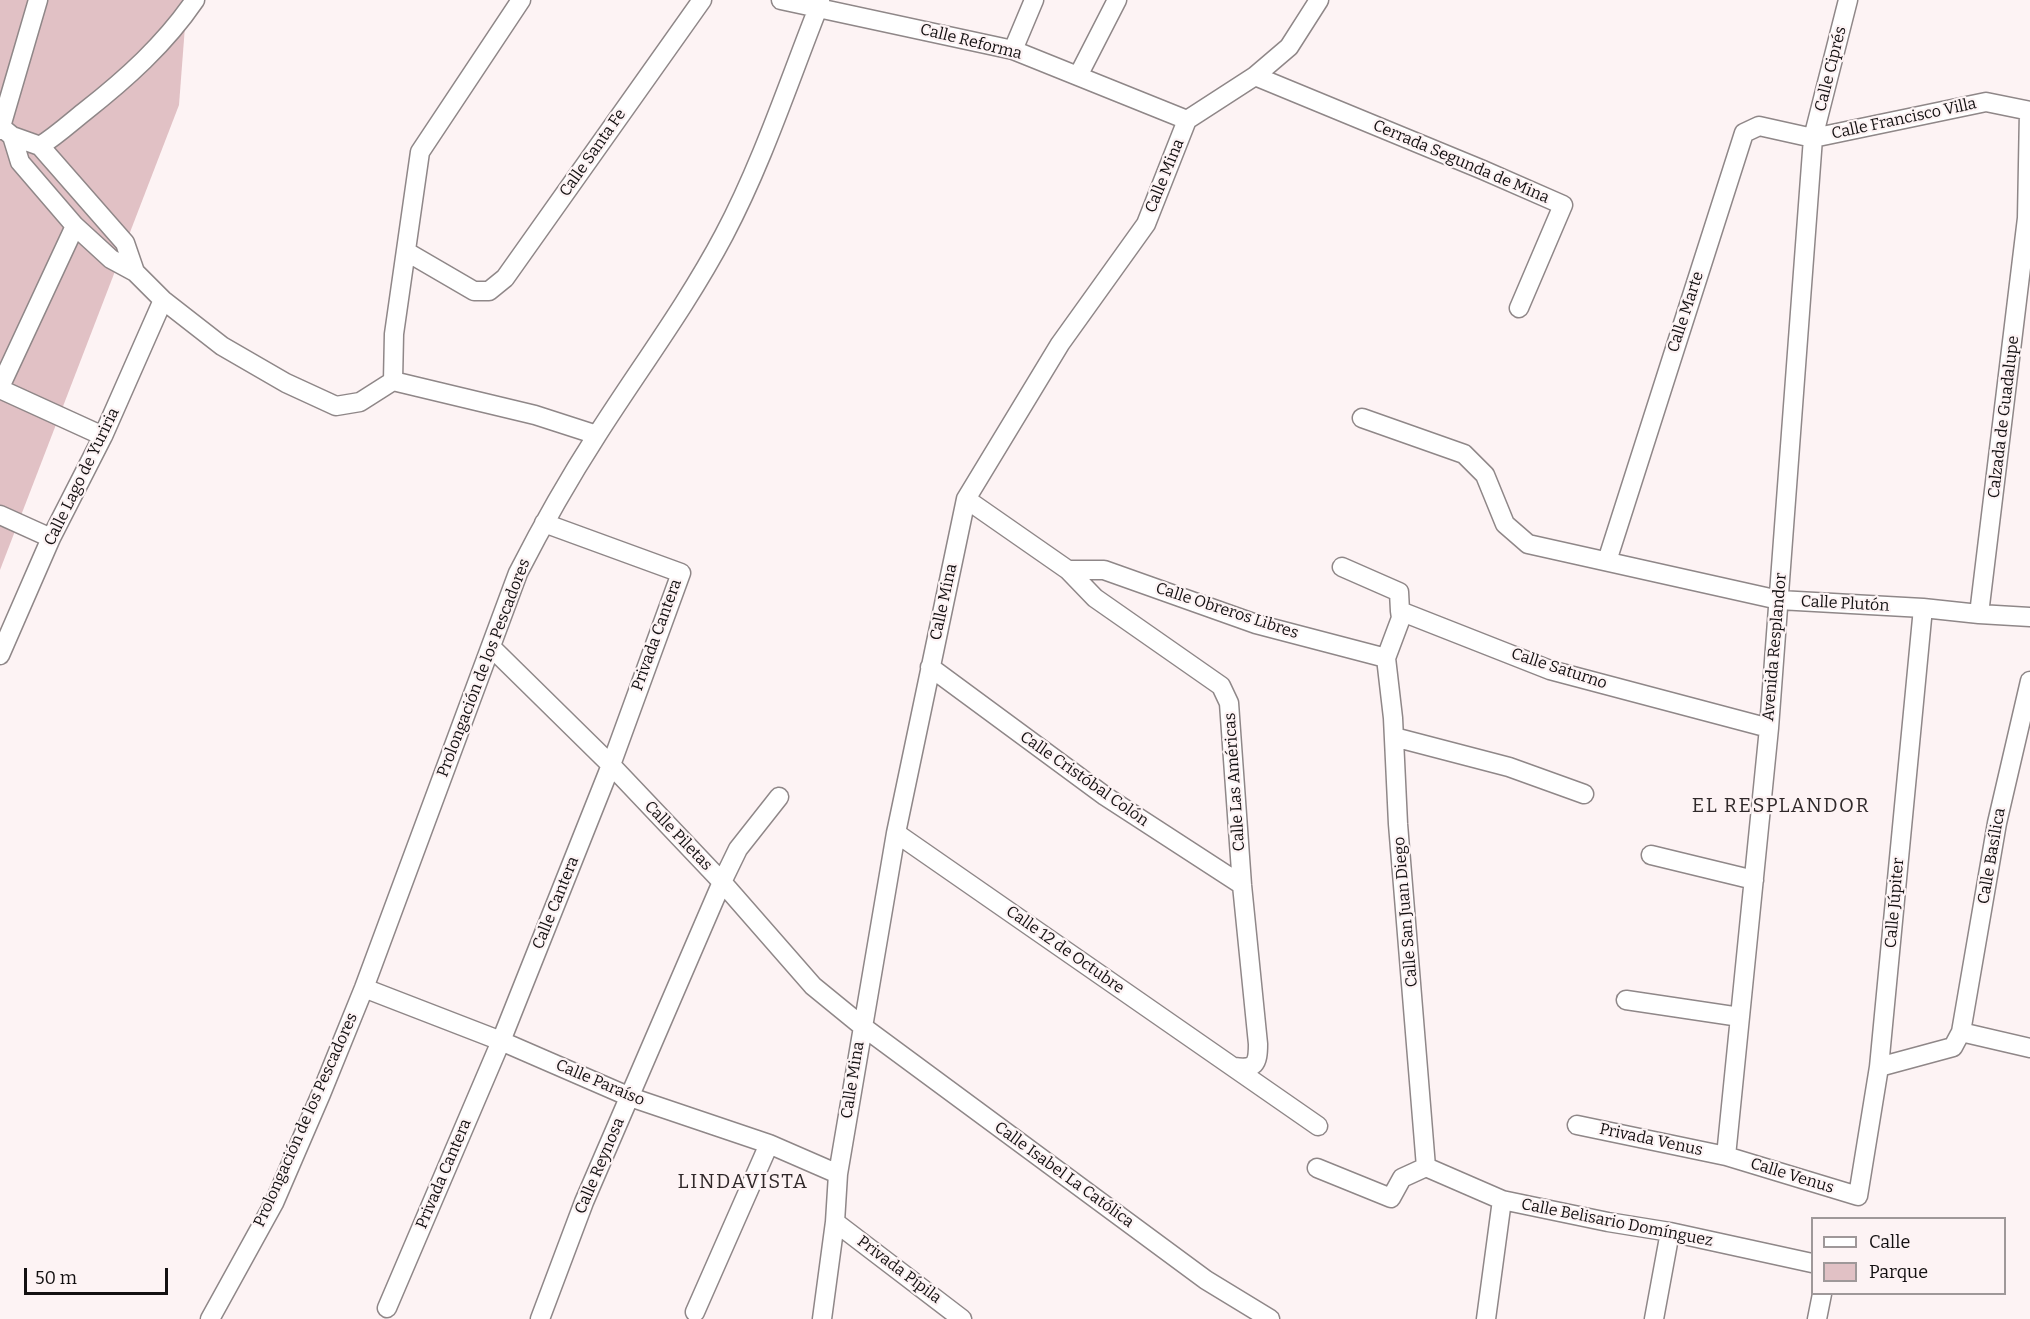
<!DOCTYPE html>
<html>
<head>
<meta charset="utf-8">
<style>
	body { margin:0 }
	#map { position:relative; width:2030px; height:1319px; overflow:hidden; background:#fdf3f4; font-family:Bitter,serif }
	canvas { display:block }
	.legend { position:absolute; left:1811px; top:1217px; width:195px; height:78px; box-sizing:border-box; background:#fdf3f4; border:2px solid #9f9899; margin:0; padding:8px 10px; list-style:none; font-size:18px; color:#131011 }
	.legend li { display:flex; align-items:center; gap:12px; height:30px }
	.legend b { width:30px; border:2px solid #9f9899 }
	.scale { position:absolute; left:24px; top:1268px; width:144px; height:27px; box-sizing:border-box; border:3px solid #131011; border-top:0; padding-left:8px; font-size:18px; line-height:21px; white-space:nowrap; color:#131011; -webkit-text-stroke:4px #fdf3f4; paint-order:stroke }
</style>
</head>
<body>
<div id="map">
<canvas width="2030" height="1319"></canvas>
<ul class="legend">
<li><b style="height:8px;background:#fff"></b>Calle</li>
<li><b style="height:16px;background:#e1c1c5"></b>Parque</li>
</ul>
<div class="scale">50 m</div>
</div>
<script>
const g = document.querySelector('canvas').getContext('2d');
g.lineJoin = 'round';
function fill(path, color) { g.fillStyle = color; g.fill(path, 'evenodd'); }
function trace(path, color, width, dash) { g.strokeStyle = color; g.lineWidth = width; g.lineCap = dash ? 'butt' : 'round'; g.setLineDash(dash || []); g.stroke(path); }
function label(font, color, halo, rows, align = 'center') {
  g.font = font + ' Bitter,serif'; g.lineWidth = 4.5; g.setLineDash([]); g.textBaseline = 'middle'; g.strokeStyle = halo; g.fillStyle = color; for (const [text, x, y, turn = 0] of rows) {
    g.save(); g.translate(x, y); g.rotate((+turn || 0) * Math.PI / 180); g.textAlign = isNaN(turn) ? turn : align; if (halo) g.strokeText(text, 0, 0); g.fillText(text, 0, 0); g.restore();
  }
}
const green = new Path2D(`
	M0,0H187L179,105L0,570Z`);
const minor = new Path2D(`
	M781,0L1013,50L1187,120
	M1013,50L1034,0
	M1078,76L1117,0
	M1255,76L1483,170L1563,205L1519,308
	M1,127L12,136L40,146L125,243L135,272
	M0,130L38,0
	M12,136L20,162L75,226L111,259L135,272L163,300L222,346L286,383L336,406L360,402L393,381L535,415L597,435
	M40,146C56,136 69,124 84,112C126,79 165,44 195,0
	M407,252L474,291H489L505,278L702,0
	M393,381L394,334L420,152L521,0
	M0,387L75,226
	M0,389L103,436
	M1362,418L1464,454L1485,475L1505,524L1528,544L1779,600L1923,608L1979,614L2030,617
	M966,499L1068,570L1095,598L1221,686L1229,703L1242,885L1258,1044C1258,1064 1255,1070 1234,1067
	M0,515L51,538
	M1607,561L1744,133L1759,126L1813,138L1986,102L2030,111
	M1342,567L1399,592L1400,611
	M1068,570H1104L1256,624L1386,658
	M1979,614L2027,218L2029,111
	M491,647L611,765L722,882L813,986L862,1026L1206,1280L1270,1319
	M0,655L51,538L103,436L163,300
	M930,667L1105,796L1242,885
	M1394,737L1509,767L1584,794
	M896,833L1318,1126
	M1651,855L1754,880
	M364,988L501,1041L630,1097L769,1144L838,1174
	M1626,1000L1740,1017
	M1961,1032L2030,1048
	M1879,1067L1953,1047L1961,1032L1997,823L2030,681
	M1577,1125L1726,1156L1858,1196L1879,1067L1923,608
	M1726,1156L1769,728L1813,138L1848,0
	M1426,1167L1398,824L1393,718L1386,658L1401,618L1400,611L1550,670L1769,728
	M1426,1167L1502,1200L1608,1222L1670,1232L1812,1263
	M1317,1168L1391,1198L1402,1178L1426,1167
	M835,1222L962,1319
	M387,1308L501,1041L611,765L681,573L544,523
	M695,1312L769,1144
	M210,1319L274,1203L321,1094L364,988L518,573C542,526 568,480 597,435C639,369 687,305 724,235C762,163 788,84 818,8L820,0
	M540,1319L584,1202L722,882L738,849L779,797
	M822,1319L835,1222L838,1174L896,833L966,499L1060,344L1146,224L1187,120L1255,76L1289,47L1319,0
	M1486,1319L1502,1200
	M1654,1319L1670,1232
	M1817,1319L1822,1294`);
const streetNames = [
	["Calle Reforma",971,42,14],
	["Calle Ciprés",1831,69,-76],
	["Calle Francisco Villa",1904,119,-12],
	["Calle Santa Fe",593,153,-55],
	["Cerrada Segunda de Mina",1461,162,23],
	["Calle Mina",1165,176,-68],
	["Calle Marte",1686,312,-72],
	["Calzada de Guadalupe",2004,417,-83],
	["Calle Lago de Yuriria",82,477,-64],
	["Calle Mina",944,602,-78],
	["Calle Plutón",1845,604,3],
	["Calle Obreros Libres",1227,611,18],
	["Privada Cantera",657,635,-70],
	["Avenida Resplandor",1775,647,-85],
	["Prolongación de los Pescadores",484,668,-69],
	["Calle Saturno",1559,669,18],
	["Calle Cristóbal Colón",1084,779,35],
	["Calle Las Américas",1235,782,-94],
	["Calle Piletas",678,836,46],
	["Calle Basílica",1992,856,-80],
	["Calle Cantera",556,903,-68],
	["Calle Júpiter",1895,903,-85],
	["Calle San Juan Diego",1406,912,-95],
	["Calle 12 de Octubre",1065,950,35],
	["Calle Mina",853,1080,-81],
	["Calle Paraíso",600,1083,23],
	["Prolongación de los Pescadores",306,1120,-66],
	["Privada Venus",1651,1140,12],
	["Calle Reynosa",600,1166,-67],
	["Privada Cantera",444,1174,-67],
	["Calle Isabel La Católica",1064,1175,36],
	["Calle Venus",1792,1176,17],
	["Calle Belisario Domínguez",1617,1223,11],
	["Privada Pípila",899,1270,37]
];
const quarterNames = [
	["EL RESPLANDOR",1781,806],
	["LINDAVISTA",743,1182]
];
fill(green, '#e1c1c5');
trace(minor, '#8f8788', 21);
trace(minor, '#fff', 18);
label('16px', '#131011', '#fdf3f4', streetNames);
g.letterSpacing = '1.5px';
label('20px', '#30292a', '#fdf3f4', quarterNames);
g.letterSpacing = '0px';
</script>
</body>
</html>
